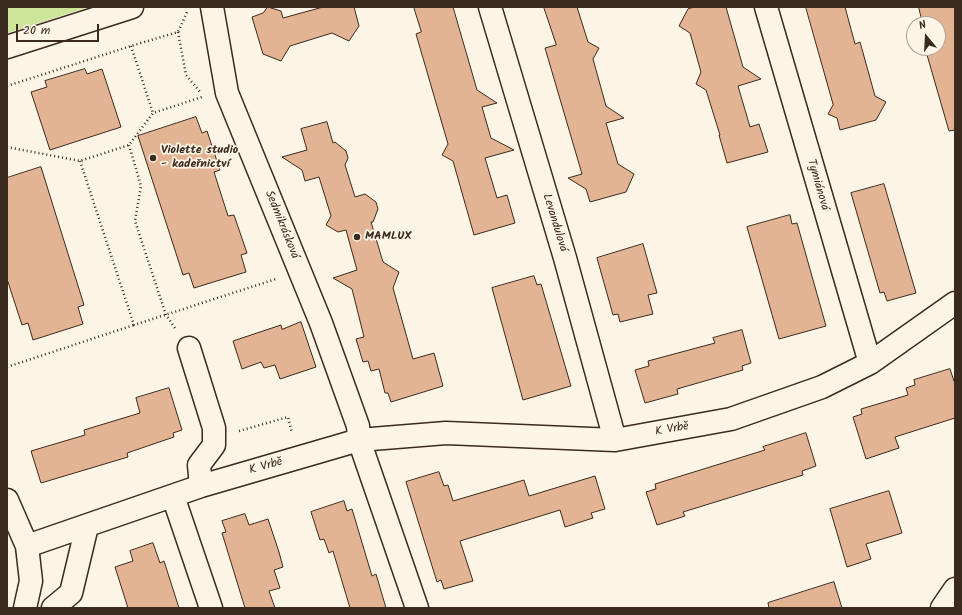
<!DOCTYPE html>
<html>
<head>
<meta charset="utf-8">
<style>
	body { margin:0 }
	#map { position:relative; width:962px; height:615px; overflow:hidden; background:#fcf5e5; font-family:Kalam,sans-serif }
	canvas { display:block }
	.frame { position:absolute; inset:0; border:8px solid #3b2a1e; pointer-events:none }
	.north { position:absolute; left:906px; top:16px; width:40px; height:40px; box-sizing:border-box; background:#fcf5e5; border:1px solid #afa495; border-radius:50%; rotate:342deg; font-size:11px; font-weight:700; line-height:16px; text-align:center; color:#3b2a1e }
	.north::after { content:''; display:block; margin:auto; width:14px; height:18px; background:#3b2a1e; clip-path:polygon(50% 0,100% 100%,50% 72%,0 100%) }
	.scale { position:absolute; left:16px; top:24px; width:83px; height:18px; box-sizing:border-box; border:2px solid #3b2a1e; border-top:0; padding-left:5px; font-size:12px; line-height:14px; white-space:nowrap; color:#3b2a1e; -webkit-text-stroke:3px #fcf5e5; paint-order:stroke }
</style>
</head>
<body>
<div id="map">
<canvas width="962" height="615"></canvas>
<div class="frame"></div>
<div class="north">N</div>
<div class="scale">20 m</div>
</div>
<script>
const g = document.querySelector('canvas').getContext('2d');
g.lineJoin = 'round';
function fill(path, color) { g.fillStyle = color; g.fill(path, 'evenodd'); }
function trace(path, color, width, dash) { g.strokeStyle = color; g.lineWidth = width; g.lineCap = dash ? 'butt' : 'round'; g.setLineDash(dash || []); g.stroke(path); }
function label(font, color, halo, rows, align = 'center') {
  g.font = font + ' Kalam,sans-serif'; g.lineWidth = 3.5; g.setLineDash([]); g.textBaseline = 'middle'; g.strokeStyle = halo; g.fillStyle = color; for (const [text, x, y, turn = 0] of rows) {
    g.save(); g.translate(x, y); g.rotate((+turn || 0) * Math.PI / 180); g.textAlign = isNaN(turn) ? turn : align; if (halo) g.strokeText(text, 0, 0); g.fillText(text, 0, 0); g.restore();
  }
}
const green = new Path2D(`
	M7,7H89L7,33Z`);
const building = new Path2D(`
	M268,7L281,11L283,18L323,7H354L359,26L349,41L332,33L290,46L281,61L263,54L252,17L263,13Z
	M414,7H453L477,90L497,103L482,107L491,138L514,150L485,158L497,198L507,195L515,223L474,235L453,161L442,155L448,144L416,34L421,32Z
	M544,7H577L588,42L599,48L593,59L606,106L624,118L606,123L618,164L634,174L626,192L590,202L586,189L568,178L582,174L545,48L556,45Z
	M695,7H726L743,67L761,79L738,86L750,127L759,124L768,152L727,163L719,135H720L706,90L696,84L701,72L690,33L679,26L688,9Z
	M806,7H845L855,44L860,42L875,96L886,102L876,120L840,130L837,118L828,114L833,105Z
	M919,7H955V130L949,131L925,48H938V24H923Z
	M85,69L87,74L102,69L121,127L50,150L31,92L47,87L45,81Z
	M196,117L202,133L207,131L220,170L214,172L228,216L234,215L247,253L241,255L246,272L194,288L189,273L183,275L138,136Z
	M327,122L333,143L335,142L346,151L348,158L345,165L355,197L365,194L376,202L378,209L373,222H371L383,262L399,272L393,288L413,359L434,353L443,386L391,402L388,393H385L379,369L371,371L368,361L363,362L356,339L364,337L352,289L333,278L357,270L346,230L338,232L326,225L331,216L319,177L305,181L302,170L282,157L307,150L301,129Z
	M41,167L84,305L78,307L83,324L33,340L28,323L22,325L7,279V178Z
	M884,184L916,293L887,301L884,292L880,293L851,193Z
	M790,215L792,224L797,223L826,326L779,339L747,227Z
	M643,244L657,293L648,295L653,314L620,322L618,314L613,315L597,258Z
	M534,276L537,285L541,284L571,386L523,400L492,288Z
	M301,322L316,367L280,379L275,365L264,368L261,362L242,369L233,341L281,325L282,329Z
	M742,330L751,363L742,366L743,370L677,389L678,394L645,403L635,370L649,366L648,361L715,343L713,338Z
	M950,369L955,384V418L895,437L899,448L866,459L853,417L862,414L861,409L908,395L906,388L915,385L914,380Z
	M169,388L182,430L173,433L174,437L127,453L128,457L41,483L31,451L85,435L84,430L140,413L136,398Z
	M806,433L816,466L802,471L803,475L683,512L685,516L657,525L646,492L656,489L655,484L765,450L763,447Z
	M439,472L444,486L448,485L453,501L524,480L529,496L595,476L605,509L591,513L593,518L565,527L560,510L460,541L473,581L444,589L441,580L437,582L406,482Z
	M889,491L902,533L866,544L871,559L847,567L830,509Z
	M344,501L347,511L352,509L372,576L376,574L386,608H350L333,551L329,553L324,539L320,540L311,512Z
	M245,514L249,525L268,519L279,552L283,567L274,570L280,588L269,591L275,608H245L222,533L226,532L222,521Z
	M153,543L160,563L164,561L179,608H128L115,567L133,561L130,551Z
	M834,582L842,608H769L768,603Z`);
const path = new Path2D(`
	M178,32L186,75L200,92
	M131,46L153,113
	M7,86L131,46L178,32L187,12
	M129,145L141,186L135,221L166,315L175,328
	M7,147L80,161L129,145L153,113L202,97
	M80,161L134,325L276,279
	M7,367L134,325
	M239,431L288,417L292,433`);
const minor = new Path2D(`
	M212,7L227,93L321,323L358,426L359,440L417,608
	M490,7L565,258L615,440
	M766,7L870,363
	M7,47L132,7
	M189,348L214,428V445L199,465L201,486
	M173,496L211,608
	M7,500L27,546L31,581L25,608
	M27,546L201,486L359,440L446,433L615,440L731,419L822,387L870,363L955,303
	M53,608L71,593L87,526
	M942,608L955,589`);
const markers = [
	[153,158,4,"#3b2a1e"],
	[357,237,4,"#3b2a1e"]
];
const poiNames = [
	["Violette studio",161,151],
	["- kadeřnictví",161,165],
	["MAMLUX",365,237]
];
const streetNames = [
	["Tymiánová",817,185,74],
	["Levandulová",554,223,73],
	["Sedmikrásková",281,225,68],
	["K Vrbě",672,430,-10],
	["K Vrbě",266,467,-16]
];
fill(green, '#cee499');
fill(building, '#e2b493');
trace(building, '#3b2a1e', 1);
trace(minor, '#3b2a1e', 25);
trace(path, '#3b2a1e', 2.5, [1, 3]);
trace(minor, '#fcf5e5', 22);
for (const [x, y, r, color] of markers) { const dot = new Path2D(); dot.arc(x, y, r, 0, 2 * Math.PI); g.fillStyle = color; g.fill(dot); trace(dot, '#fcf5e5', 1.5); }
label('bold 12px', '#3b2a1e', '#fcf5e5', poiNames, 'left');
label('12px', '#3b2a1e', '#fcf5e5', streetNames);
</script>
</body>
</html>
